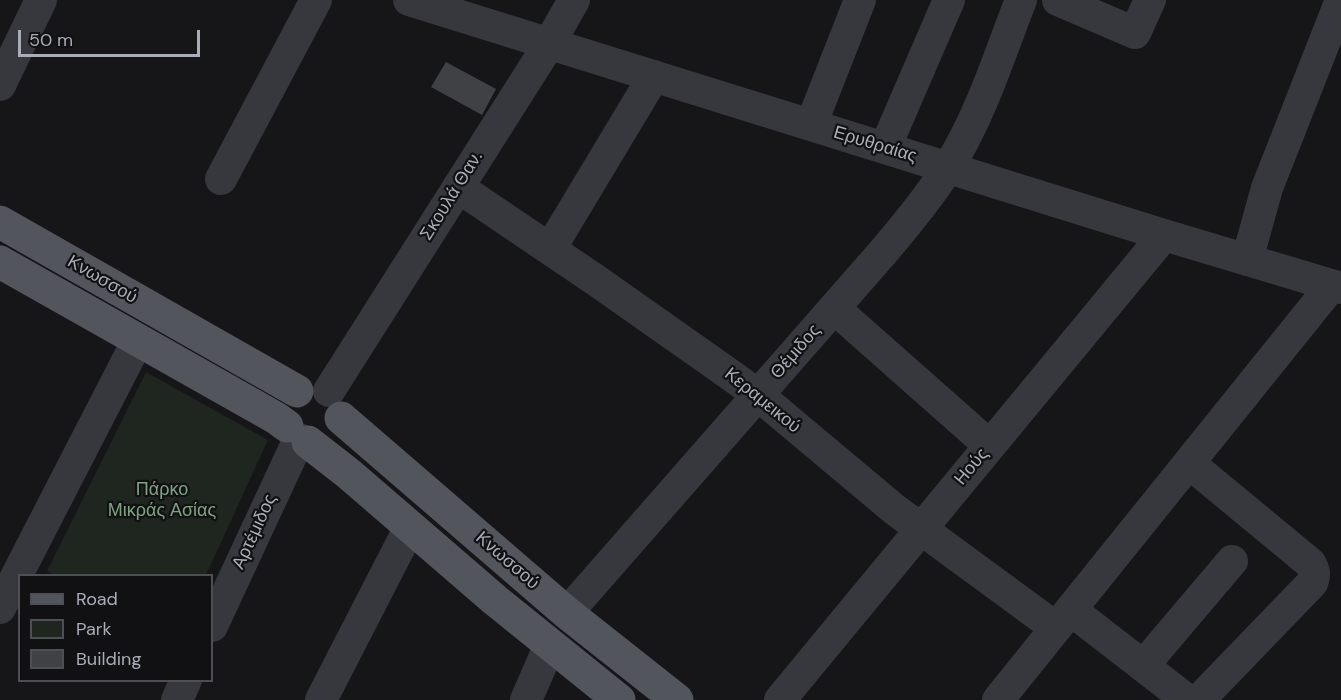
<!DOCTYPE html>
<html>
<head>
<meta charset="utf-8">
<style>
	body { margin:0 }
	#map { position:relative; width:1341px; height:700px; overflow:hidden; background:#161618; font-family:"DM Sans",sans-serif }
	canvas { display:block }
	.legend { position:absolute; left:18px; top:574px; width:195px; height:108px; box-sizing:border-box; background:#111113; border:2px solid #4d4f55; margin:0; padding:8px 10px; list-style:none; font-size:18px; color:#a8adb8 }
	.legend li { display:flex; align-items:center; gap:12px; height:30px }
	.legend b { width:30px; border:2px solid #4d4f55 }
	.scale { position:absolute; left:18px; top:30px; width:182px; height:27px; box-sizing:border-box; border:3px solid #a8adb8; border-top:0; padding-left:8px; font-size:18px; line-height:21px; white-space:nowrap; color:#a8adb8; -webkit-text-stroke:4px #111113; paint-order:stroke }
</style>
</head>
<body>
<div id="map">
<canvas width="1341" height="700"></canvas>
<ul class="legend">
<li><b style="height:8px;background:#53555c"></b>Road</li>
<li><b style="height:16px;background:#1e261f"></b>Park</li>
<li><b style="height:16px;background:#404145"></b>Building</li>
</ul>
<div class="scale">50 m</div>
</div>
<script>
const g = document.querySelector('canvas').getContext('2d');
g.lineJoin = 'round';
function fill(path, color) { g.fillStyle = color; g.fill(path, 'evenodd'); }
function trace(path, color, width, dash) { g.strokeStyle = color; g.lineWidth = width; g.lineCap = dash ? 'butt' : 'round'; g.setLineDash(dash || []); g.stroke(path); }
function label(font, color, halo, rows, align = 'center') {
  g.font = font + ' "DM Sans",sans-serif'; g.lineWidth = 4.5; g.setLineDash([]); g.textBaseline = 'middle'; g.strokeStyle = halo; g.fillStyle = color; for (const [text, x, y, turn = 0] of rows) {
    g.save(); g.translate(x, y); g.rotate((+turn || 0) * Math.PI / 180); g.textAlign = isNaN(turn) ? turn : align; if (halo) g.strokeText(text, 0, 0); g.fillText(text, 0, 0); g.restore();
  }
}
const green = new Path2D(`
	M146,372L268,440L206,575H54L47,571Z`);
const building = new Path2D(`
	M446,62L496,89L482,115L431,87Z`);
const minor = new Path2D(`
	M409,0L1164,235L1341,288
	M1058,0L1135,33L1150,0
	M0,85L41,0
	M811,125L860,0
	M885,148L949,0
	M221,179L316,0
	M458,187L597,281L732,376L758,395L894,509L1056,628
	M550,249L654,76
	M1247,260L1267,188L1341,0
	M834,308L990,446
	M329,391L549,44L574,0
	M1189,463L1310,563C1315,571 1315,575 1312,583L1199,700
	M0,608L138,340
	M1071,610L1187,700
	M567,613L884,251C907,224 930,196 949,166C981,115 999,56 1021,0
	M212,626L299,439
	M1143,666L1232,561
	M177,700L186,680
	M321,700L410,527
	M526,700L550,645
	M780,700L1164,235
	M998,700L1332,285`);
const major = new Path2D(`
	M0,222L297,391
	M0,262L276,418L287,426
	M341,418L567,613L677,700
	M308,442L349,474L495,600L619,700`);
const streetNames = [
	["Ερυθραίας",875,145,17],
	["Σκουλά Θαν.",452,196,-58],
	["Κνωσσού",102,280,30],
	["Θέμιδος",796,352,-49],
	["Κεραμεικού",762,401,39],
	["Ηούς",972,467,-50],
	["Αρτέμιδος",255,532,-65],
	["Κνωσσού",507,561,41]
];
const parkNames = [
	["Πάρκο",162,490],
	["Μικράς Ασίας",162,511]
];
fill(green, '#1e261f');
fill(building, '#404145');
trace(minor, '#37383d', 32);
trace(major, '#53555c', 33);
label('18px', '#a8adb8', '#111113', streetNames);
label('18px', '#7fa381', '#111113', parkNames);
</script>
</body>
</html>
